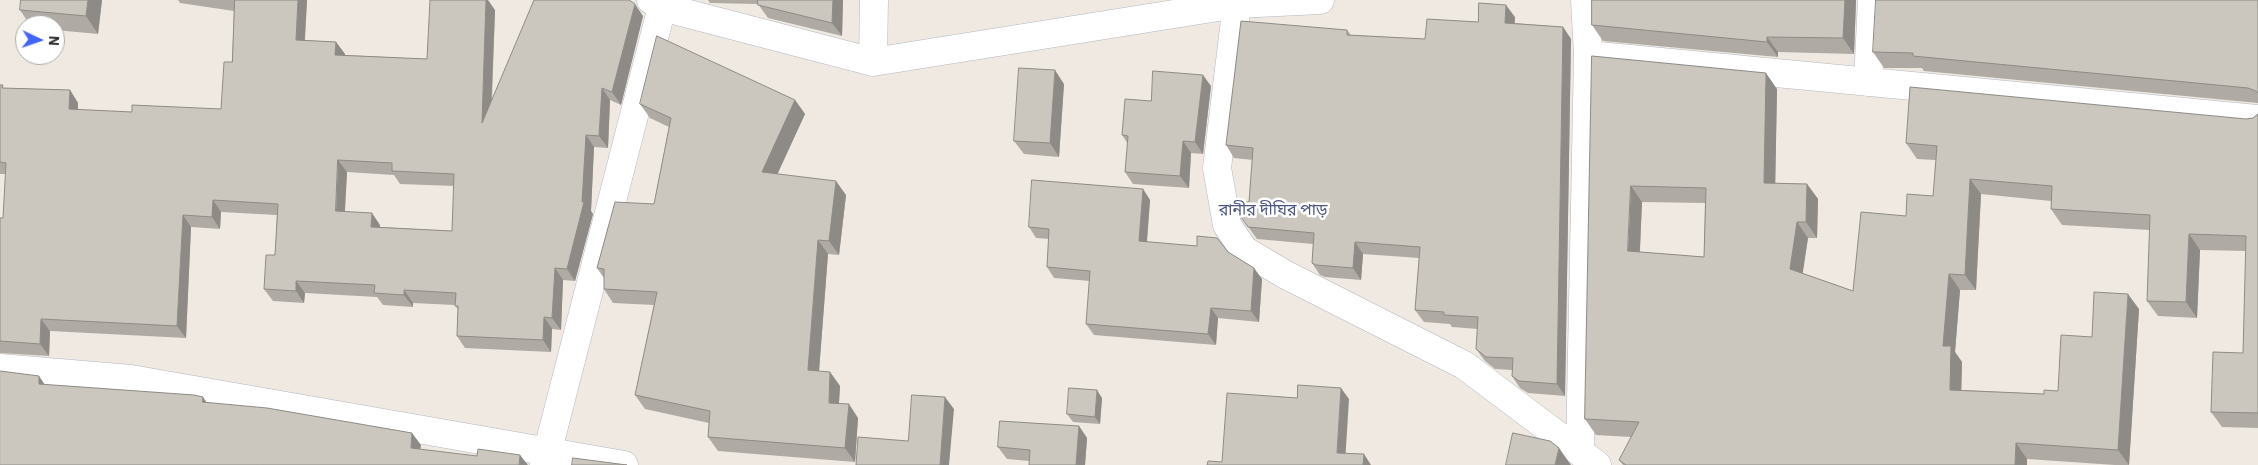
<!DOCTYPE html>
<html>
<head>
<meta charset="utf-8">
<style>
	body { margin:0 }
	#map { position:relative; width:2258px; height:465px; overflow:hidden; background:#efe9e1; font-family:"IBM Plex Sans",sans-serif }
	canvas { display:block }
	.north { position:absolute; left:15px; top:15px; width:50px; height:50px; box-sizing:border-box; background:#fff; border:1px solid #ababab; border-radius:50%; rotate:93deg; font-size:14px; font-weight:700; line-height:20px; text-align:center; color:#2e2e2e }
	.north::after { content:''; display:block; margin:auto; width:18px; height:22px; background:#4264fb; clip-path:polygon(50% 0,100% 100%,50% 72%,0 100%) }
</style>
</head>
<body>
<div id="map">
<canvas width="2258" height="465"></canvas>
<div class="north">N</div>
</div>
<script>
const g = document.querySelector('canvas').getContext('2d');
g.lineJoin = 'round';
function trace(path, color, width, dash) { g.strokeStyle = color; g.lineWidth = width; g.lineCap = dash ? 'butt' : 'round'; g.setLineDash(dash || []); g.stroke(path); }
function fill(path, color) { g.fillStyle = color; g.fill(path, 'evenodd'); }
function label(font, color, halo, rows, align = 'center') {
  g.font = font + ' "IBM Plex Sans","Noto Sans Bengali",sans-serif'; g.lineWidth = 5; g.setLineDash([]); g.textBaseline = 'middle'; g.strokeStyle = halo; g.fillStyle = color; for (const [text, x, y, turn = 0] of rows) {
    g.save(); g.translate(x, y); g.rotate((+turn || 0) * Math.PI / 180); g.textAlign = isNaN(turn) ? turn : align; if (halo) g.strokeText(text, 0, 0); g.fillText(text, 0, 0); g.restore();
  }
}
const street = new Path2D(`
	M651,0L662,7L873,62L1237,4L1217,168L1227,225L1244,250L1286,275L1464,365L1597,465
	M1237,4L1320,0
	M1588,55L2258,119
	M873,62L874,0
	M1868,82L1872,0
	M0,368L131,379L624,465
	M1580,451L1588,55L1585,0
	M544,465L662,7`);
const wall = new Path2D(`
	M102,0L98,34L55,30V25H30L20,10Z
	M178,0H307L305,40L336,42L345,54V55L427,59L495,10L492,100L643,16L621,105L610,100L608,148L594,147L591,211L593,214L575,281L563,280L561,330L552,329L551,352L465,348L457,336L458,310L455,305L413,303V307L383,305L377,297L305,293L304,303L273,301L264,289L275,255L277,215L221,212L220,229L191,227L186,338L50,331L49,356L0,353V218H3L6,174H0V85L4,88L70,90L78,103V110L132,112L221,109L232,62L234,11L180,3ZM347,172L394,175L400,184L454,186L452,231L380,227V225L345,212Z
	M708,0H843L842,36L768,18L758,4L710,3Z
	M1856,0L1854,54L1778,52V57L1603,41L1592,25Z
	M2258,0V103L1924,71L1922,68H1884L1873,52Z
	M1515,17L1514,23L1563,27L1571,39L1565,396L1528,393L1520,388L1512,376V370L1495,369L1485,361L1476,349L1478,329L1452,327L1450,324L1424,322L1415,310L1419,258L1363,254L1361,280L1325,277L1320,275L1312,263L1313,244L1257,239L1236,210L1249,202L1253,160L1234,158L1226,145L1347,30L1351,35L1425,39L1478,22Z
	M1592,56L1777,89L1775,183L1807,184L1818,199L1817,238H1808L1802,273L1853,291L1906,216L1933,196L1936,160L1917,159L1906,143L2246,119L2253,118L2258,114V428L2222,427L2211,412L2243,353L2246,251L2200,250L2197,318L2158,316L2147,301L2150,230L2062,225L2051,209V201L1981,194L1976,290H1960L1955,352L1962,362L1961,390L2044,394L2058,391L2092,337L2139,309L2129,465H2115L2027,459V465H1623L1619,460L1631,437L1596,435L1585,419ZM1642,202L1705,203L1704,257L1640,252Z
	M1064,84L1059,157L1024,154L1014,141Z
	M1211,86L1203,154L1191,153L1189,188L1133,184L1125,172L1128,144L1122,135L1151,101Z
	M795,100L805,114L777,174L846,195L839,255L828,254L819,371L830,372L840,386L839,404L858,418L855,462L718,451L708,437L709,423L645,409L635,395L654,305L613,303L604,289V278L597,268L654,204L669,127L650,118L640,104Z
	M1143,189L1150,200L1147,242L1228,252L1262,279L1259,322L1218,318L1216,345L1094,335L1086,324L1090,281L1054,278L1047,267L1049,239L1036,238L1029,227Z
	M1102,398L1100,424L1073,422L1067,414Z
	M1079,426L1087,438L1085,465H1029L1030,461L1007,459L998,447Z`);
const shadedWall = new Path2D(`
	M88,0H102L98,34L86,16Z
	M298,0H307L304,52L296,40Z
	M486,0H488L495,10L490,135L482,123Z
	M833,0H843L842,36L832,23Z
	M1845,0H1856L1854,54L1843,38Z
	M635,4L643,16L621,105L612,92Z
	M1506,5L1515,17L1514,35L1505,23Z
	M1563,27L1571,39L1565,396L1557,384Z
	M1767,37L1778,52V57L1767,42Z
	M336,42L345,54L344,67L335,55Z
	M1055,70L1064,84L1059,157L1050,143Z
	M1766,73L1777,89L1775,199L1764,183Z
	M1203,75L1211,86L1203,154L1195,142Z
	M602,88L610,100L608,148L599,136Z
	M70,90L78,103L77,121L69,109Z
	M795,100L805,114L772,186L762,172Z
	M586,135L594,147L591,211L593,214L575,281L567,269L582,202Z
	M1183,141L1191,153L1189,188L1180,176Z
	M338,160L347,172L344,223L336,211Z
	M1970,179L1981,194L1976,290L1965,275Z
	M836,181L846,195L839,255L829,241Z
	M1807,184L1818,199L1817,238L1806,222Z
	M1631,186L1642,202L1639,267L1628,251Z
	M1143,189L1150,200L1146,252L1139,241Z
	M213,200L221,212L220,229L212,217Z
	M372,213L380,225V239L371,227Z
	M183,215L191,227L186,338L177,326Z
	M1797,222L1808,238L1801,285L1790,269Z
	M2189,234L2200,250L2197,318L2186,302Z
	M818,240L828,254L818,384L808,370Z
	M1355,242L1363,254L1361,280L1353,268Z
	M555,268L563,280L561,330L552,318Z
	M1254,268L1262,279L1259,322L1251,311Z
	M1949,274L1960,290L1955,352L1962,362L1961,405L1950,390L1943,346Z
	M296,281L305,293L304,303L296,291Z
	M404,290L413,303V307L404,295Z
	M2128,294L2139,309L2129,465L2118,450Z
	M1211,308L1218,318L1216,345L1208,334Z
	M544,317L552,329L551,352L543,340Z
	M41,319L50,331L49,356L40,344Z
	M830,372L840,386L838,417L829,403Z
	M39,376L47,388L39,384Z
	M1341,388L1349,399L1345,463L1337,453Z
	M1097,390L1102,398L1100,424L1095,417Z
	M203,397L211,409L202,402Z
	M945,397L954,409L949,465H940Z
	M849,404L858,418L855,462L845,448Z
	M1079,426L1087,438L1085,465H1076Z
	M412,433L421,445L419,460L411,448Z
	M2016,443L2027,459V465H2015Z
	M1559,448L1571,465H1555Z
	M1364,454L1371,465H1363Z
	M520,455L528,465H519Z`);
const building = new Path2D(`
	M21,0H88L86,16L20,10Z
	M235,0H298L296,40L336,42L335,55L427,59L430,0H486L482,123L534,0H629L635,4L612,92L602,88L599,136L586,135L582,202H584L567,269L555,268L552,318L544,317L543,340L457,336L458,306H455L456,293L404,290V295L374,293L375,285L296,281V291L264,289L266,255H275L278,204L213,200L212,217L183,215L177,326L41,319L40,344L0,341V218H3L6,163L0,162V85H3L2,88L70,90L69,109L132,112V105L221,109L224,62H232ZM338,160L392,163V171L454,174L452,231L371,227L372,213L336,211Z
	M758,0H833L832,23L758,5Z
	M1592,0H1845L1843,38L1767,37V42L1592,25Z
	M1876,0H2258V93L2256,91L2248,88L1913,56V53L1873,52Z
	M1479,3L1506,5L1505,23L1563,27L1557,384L1519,381L1512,376L1513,358L1486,357L1476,349L1478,317L1444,315V312L1415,310L1420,247L1355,242L1353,268L1316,265L1312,263L1314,233L1248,227L1236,210L1237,201L1249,202L1253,148L1226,145L1241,21L1347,30V35L1425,39L1427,19L1478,22Z
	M657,36L795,100L762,172L836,181L829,241L818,240L808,370L830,372L829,403L849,404L845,448L708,437L710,411L635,395L657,292L604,289V269L597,268L615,202L654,204L671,118L640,104Z
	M1592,56L1766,73L1764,183L1807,184L1806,222H1797L1790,269L1853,291L1861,212L1906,216L1907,194L1933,196L1937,146L1906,143L1910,87L2246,119L2253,118L2258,114V413L2211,412L2213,352L2243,353L2246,236L2189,234L2186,302L2147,301L2150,215L2051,209L2052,186L1970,179L1965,275L1949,274L1943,346H1951L1950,390L2044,394V390L2058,391L2061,335L2092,337L2094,292L2128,294L2118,450L2016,443L2015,465H1626L1619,460L1639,422L1585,419ZM1631,186L1706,188L1704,257L1628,251Z
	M1019,68L1055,70L1050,143L1014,141Z
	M1153,71L1203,75L1195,142L1183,141L1180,176L1125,172L1128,136L1122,135L1125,99L1151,101Z
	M1032,180L1143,189L1139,241L1197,246V236L1217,238L1228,252L1254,268L1251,311L1211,308L1208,334L1086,324L1090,271L1047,267L1049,229L1029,227Z
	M0,371L39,376V384L194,395L203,397L202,402L267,408L412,433L411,448L477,456L478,449L520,455L519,465H0Z
	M1298,385L1341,388L1337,453L1364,454L1363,465H1207L1208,461L1222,462L1227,393L1297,398Z
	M1069,388L1097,390L1095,417L1067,414Z
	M912,395L945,397L940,465H856L858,437L908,441Z
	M1000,421L1079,426L1076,465H1029L1030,450L998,447Z
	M1513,433L1550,441L1559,448L1555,465H1506Z
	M573,458L627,465H572Z`);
const quarterNames = [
	["রানীর দীঘির পাড়",1273,210]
];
trace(street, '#b4b7c1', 29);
trace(street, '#fff', 28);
fill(wall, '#afaba4');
fill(shadedWall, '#8e8b86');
fill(building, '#cbc7bf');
trace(building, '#8e8b86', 1);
label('16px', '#4d5680', '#fff', quarterNames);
</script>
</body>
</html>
